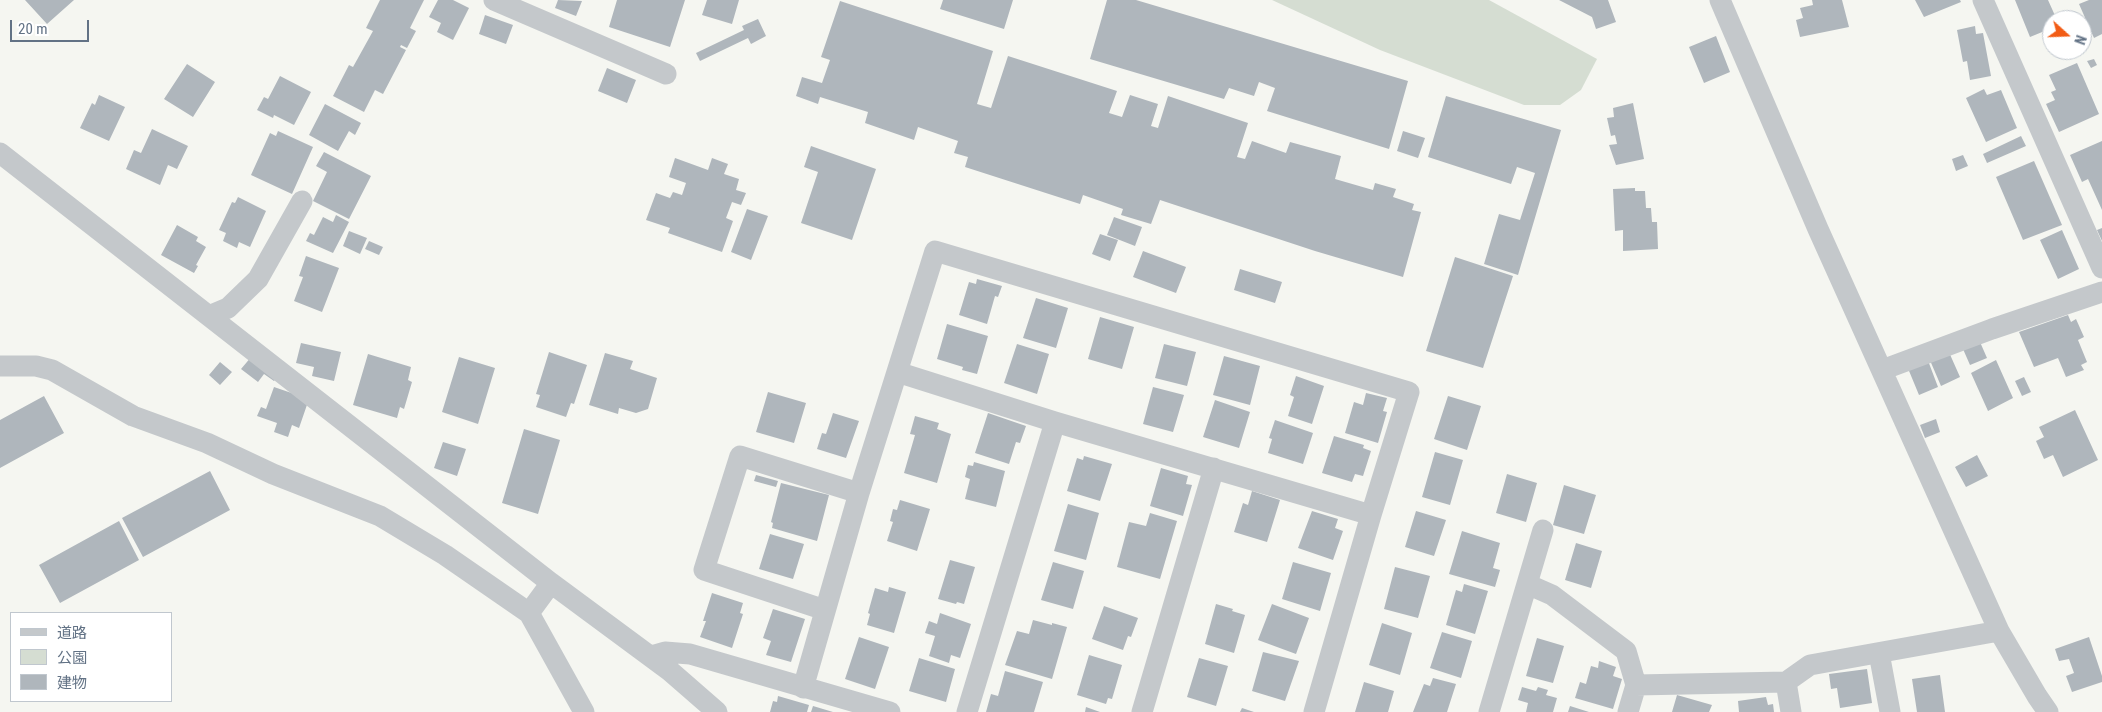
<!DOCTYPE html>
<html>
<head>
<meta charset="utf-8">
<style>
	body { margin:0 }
	#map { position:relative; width:2102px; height:712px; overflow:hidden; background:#f5f6f1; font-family:"Roboto Condensed","Noto Sans JP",sans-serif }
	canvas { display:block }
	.legend { position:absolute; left:10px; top:612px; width:162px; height:90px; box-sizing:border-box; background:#fff; border:1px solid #c0c7ce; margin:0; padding:6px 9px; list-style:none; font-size:15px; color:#627285 }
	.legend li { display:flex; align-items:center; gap:10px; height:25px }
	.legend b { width:25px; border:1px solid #c0c7ce }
	.north { position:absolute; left:2042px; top:10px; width:50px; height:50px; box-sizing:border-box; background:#fff; border:1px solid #c0c7ce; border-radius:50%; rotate:110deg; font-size:14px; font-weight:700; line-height:20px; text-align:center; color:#627285 }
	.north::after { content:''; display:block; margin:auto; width:18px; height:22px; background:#f25c15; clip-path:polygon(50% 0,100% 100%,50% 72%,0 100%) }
	.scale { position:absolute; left:10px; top:20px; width:79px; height:22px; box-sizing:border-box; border:2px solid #627285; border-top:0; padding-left:6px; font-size:15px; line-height:18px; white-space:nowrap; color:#627285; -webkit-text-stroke:4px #fff; paint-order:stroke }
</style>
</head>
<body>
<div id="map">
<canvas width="2102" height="712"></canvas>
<ul class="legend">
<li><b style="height:6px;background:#c4c8cb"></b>道路</li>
<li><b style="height:14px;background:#d5ddd2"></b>公園</li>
<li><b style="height:14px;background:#afb6bc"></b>建物</li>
</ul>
<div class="north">N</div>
<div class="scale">20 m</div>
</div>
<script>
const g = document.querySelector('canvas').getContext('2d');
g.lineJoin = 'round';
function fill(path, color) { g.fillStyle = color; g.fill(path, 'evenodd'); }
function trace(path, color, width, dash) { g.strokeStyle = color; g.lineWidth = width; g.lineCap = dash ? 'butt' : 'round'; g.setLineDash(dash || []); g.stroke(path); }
const green = new Path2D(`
	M1272,0H1489L1597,59L1581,90L1560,105H1524L1380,50Z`);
const building = new Path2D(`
	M25,0H74L47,24Z
	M380,0H424L410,28L416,31L407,48L401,45L400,47L406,50L383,94L375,90L364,112L333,96L349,65L353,67L373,31L366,28Z
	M438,0H453L469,8L453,40L437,32L441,23L429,17Z
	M558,0L582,1L576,16L555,8Z
	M617,0H685L670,47L609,27Z
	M707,0H739L732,24L702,15Z
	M943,0H1013L1004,29L940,9Z
	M1107,0H1136L1408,81L1389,149L1267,111L1275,88L1259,82L1254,96L1229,88L1224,99L1090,59Z
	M1559,0H1608L1616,22L1596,29L1592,17Z
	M1812,0H1842L1849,27L1800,37L1796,20L1803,18L1800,8L1813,5Z
	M1915,0H1960L1961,2L1924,17Z
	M2015,0H2048L2057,20H2052V28L2030,37Z
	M2089,0H2102V34L2094,38L2079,4Z
	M840,1L993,51L977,104L991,108L1008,56L1117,91L1109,113L1122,117L1130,95L1158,104L1151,126L1158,128L1168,96L1248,123L1237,157L1245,159L1252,141L1286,153L1290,142L1341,156L1335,179L1373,190L1375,183L1396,189L1393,197L1414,204L1412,210L1421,212L1403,277L1315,251L1160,200L1151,224L1121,215L1123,209L1083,195L1080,204L965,167L968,157L954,153L958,141L918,127L914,140L865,123L868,112L820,97L818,104L796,96L802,77L822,83L830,60L821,57Z
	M485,15L513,25L506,44L479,34Z
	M758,19L766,36L751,44L748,38L700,61L696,53L744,30L742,26Z
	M1975,26L1976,34L1983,33L1991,76L1970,80L1967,61L1963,62L1957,30Z
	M1716,36L1730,72L1704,83L1689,47Z
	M2094,59L2097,65L2091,68L2087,61Z
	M2077,63L2099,114L2059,132L2046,104L2055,100L2051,92L2056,90L2049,75Z
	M187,64L215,82L193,117L164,99Z
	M607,68L636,80L627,103L598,91Z
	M280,76L311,92L294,125L274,115L273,118L257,110L264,97L268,99Z
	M1984,89L1987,95L2001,90L2017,128L1986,142L1966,98Z
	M99,95L125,107L109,141L80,128L92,103L95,105Z
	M1446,96L1561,130L1518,275L1484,264L1499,214L1520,220L1535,173L1517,167L1511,184L1428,157Z
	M1633,103L1644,159L1616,165L1609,145L1617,144L1615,135L1611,136L1607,118L1614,117L1613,108Z
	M325,104L361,123L355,135L349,131L338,151L309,135Z
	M152,129L188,146L177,169L168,165L160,185L126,169L134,150L141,153Z
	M278,131L313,147L292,194L251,175L270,133L276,136Z
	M1403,131L1425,138L1418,158L1397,151Z
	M2021,136L2026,146L1987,163L1983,154Z
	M2102,141V210L2088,179L2082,182L2070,155Z
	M811,146L876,169L852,240L801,223L818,172L804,167Z
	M324,152L371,176L349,219L313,201L327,172L316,166Z
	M1963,155L1968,166L1956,171L1952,159Z
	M675,158L708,170L712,158L728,164L724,174L739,179L736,190L746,193L741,205L732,202L726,218L733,221L722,252L668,233L670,228L646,220L656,193L670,198L673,192L682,195L686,183L669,177Z
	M2034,161L2062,225L2023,240L1996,177Z
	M1635,188V191H1645L1646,208H1651L1652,222H1657L1658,249L1623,251V230L1615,231L1613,189Z
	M238,197L266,211L250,247L239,242L237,248L223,241L226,233L219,230L232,202L235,203Z
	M747,209L768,216L751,260L731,252Z
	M336,215L349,222L333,253L306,241L310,233L314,235L323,217L333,222Z
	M1114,217L1142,227L1135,246L1107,235Z
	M177,225L198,237L196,241L206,247L196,265L198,266L194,273L161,255Z
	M2102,228V241L2097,230Z
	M2062,230L2079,269L2058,279L2040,240Z
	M349,231L367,238L360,254L343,246Z
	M1100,234L1118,240L1110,261L1092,254Z
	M369,241L383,247L379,255L365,249Z
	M1143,251L1186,267L1176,293L1133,277Z
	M306,256L339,268L322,312L294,301L303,277L299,276Z
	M1455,257L1513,276L1483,368L1426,351Z
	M1240,269L1282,282L1275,303L1234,290Z
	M977,279L1002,286L998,297L995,296L987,324L959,315L969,282L976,284Z
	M1036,298L1068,308L1056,348L1023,338Z
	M2068,315L2071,322L2076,319L2084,337L2078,340L2087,362L2081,365L2084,370L2066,377L2058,358L2034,367L2019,332Z
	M1100,317L1134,327L1122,369L1088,359Z
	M947,324L988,336L977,374L962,370L963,367L937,359Z
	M1980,342L1987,358L1970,365L1963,349Z
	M301,343L341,352L334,381L312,376L314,367L296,363Z
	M1017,344L1049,354L1037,394L1004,383Z
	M1164,344L1196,352L1187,386L1155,378Z
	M1948,350L1960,377L1941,386L1929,358Z
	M549,352L587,365L574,404L571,403L566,417L536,407L540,395L536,394Z
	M605,353L633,361L630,369L657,378L648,409L636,413L619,408L618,414L589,405Z
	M368,354L411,367L408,380L412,382L404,409L400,407L397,418L353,405Z
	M252,356L278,376L274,381L264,374L258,382L241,369Z
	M1224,356L1260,366L1250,405L1213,395Z
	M459,357L495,368L478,424L442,412Z
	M1927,358L1938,387L1919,395L1907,366Z
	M1996,360L2013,398L1988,411L1971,373Z
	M220,362L232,372L220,385L209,375Z
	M1296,376L1324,386L1312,424L1288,416L1294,397L1290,395Z
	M2024,377L2031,392L2022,396L2015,381Z
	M274,387L309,399L299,428L292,425L288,437L274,432L277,423L257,416L261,407L266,409Z
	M1153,387L1184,395L1173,432L1143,424Z
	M768,392L806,403L794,443L756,432Z
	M1366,393L1387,398L1383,411L1387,412L1378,443L1345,433L1354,402L1363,405Z
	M44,396L64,433L0,468V420Z
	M1448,396L1481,406L1467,450L1434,439Z
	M1215,400L1250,412L1239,448L1203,437Z
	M2075,410L2098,460L2063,477L2053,455L2044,459L2036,441L2044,437L2039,427Z
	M833,413L859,421L846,458L817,449L822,433L826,434Z
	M988,413L1026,426L1020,443L1016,442L1009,464L975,453Z
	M915,416L939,423L937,429L951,434L937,483L904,473L915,435L910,434Z
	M1936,419L1940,432L1925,438L1920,425Z
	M1275,420L1313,433L1303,464L1268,453L1272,439L1269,438Z
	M524,429L560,440L538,514L502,503Z
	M1334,436L1364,445L1363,448L1371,451L1363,476L1355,474L1352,482L1322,473Z
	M443,442L466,449L457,476L434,468Z
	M1435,452L1463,460L1450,505L1422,497Z
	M1977,455L1988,476L1966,487L1955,467Z
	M1084,456L1112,464L1100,501L1067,491L1077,458L1083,460Z
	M974,462L1005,471L996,507L965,499L970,479L965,477L968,465L973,466Z
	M1161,468L1188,476L1186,484L1192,485L1183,516L1150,506Z
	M210,471L230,510L143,557L122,518Z
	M1507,474L1537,483L1526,522L1496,513Z
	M756,475L778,481L776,487L754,481Z
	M781,483L829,495L817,541L772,528L773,523L771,522Z
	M1564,485L1596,495L1584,534L1553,525Z
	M1252,491L1280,500L1267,542L1234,532L1243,503L1248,505Z
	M900,500L930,509L917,551L887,541L893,522L890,521L893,509L897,510Z
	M1068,504L1099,513L1086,560L1054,551Z
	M1312,511L1338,519L1335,528L1343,531L1333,560L1298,548Z
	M1416,511L1446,520L1434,556L1405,547Z
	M1150,513L1177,521L1160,579L1117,567L1129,522L1146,526Z
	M119,521L139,560L60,603L39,565Z
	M1462,531L1500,543L1493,568L1500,570L1495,587L1449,574Z
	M770,534L804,544L793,579L759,569Z
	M1576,543L1602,551L1591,588L1565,580Z
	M950,560L975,567L964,604L957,602L956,604L938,599Z
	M1053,562L1084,571L1073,609L1041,600Z
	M1293,562L1331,573L1320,611L1282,599Z
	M1395,567L1430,576L1418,618L1384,609Z
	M1464,584L1488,591L1475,634L1446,625L1456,590L1462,592Z
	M889,587L906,592L894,633L867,625L870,614L868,613L875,588L888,592Z
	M712,593L743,603L740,613L743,614L732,648L700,637L706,621H703Z
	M1216,604L1233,609L1232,611L1245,615L1234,653L1205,644Z
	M1272,604L1309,618L1296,654L1258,640Z
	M1104,606L1138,618L1131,637L1128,636L1123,650L1092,639Z
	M773,609L805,619L791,662L766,655L771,641L763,638Z
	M940,613L971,624L960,658L951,655L949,663L929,656L935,636L925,633L929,621L937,624Z
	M1033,620L1052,625V623L1067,627L1052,679L1005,665L1017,631L1029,634Z
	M1382,623L1412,633L1400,675L1369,665Z
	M1442,632L1472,641L1461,678L1430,668Z
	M859,637L889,647L875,689L845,679Z
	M2089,637L2102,676V682L2072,692L2066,676L2074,673L2069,659L2059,661L2055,649Z
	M1537,638L1564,646L1553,683L1526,676Z
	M1263,652L1299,661L1285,701L1252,691Z
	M1089,655L1122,665L1112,699L1108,698L1106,704L1077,695Z
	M919,658L955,669L946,702L909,691Z
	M1199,658L1228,666L1216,706L1187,697Z
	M1599,661L1616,667L1613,676L1622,679L1613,709L1575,698L1580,682L1586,684L1591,666L1598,668Z
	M1867,669L1872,703L1840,708L1837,688L1831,689L1829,674Z
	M1005,671L1043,682L1034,712H986L991,694L998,696Z
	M1940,675L1945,712H1917L1912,679Z
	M1433,678L1456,684L1447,712H1413L1424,684L1430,686Z
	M1364,682L1394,691L1388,712H1355Z
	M1522,687L1536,691L1538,687L1548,690L1546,695L1557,698L1553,712H1526L1528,703L1518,700Z
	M1677,695L1712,705L1709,712H1672Z
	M778,696L809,705L807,712H770L773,701L777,702Z
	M1766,697L1768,705L1773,704L1774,712H1739L1738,701Z
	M813,706L833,712H811Z
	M1570,706L1589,712H1568Z
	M1086,707L1100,712H1085Z
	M1242,708L1254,712H1240Z`);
const minor = new Path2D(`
	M494,0L666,74
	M1720,0L1818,229L1999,631L2037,696L2048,712
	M1983,0L2102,268
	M0,153L551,583L670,671L717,712
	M209,316L228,308L258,279L302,201
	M0,366H36L52,370L133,416L207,443L273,474L380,516L445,555L529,613L584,712
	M1882,370L1992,329L2102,292
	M897,372L1055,422L1371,515
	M1527,584L1552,595L1626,651L1636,685L1628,712
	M825,610L704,570L740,456L859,493
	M529,613L551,583
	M1879,653L1890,712
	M651,656L665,652L690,654L890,712
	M1786,682L1810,665L1999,631
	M1636,685L1786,682L1791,712
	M803,688L859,493L935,251L1409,392L1371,515L1314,712
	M967,712L1055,422
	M1142,712L1214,468
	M1489,712L1543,530`);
fill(green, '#d5ddd2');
fill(building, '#afb6bc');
trace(minor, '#c4c8cb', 21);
</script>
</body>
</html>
